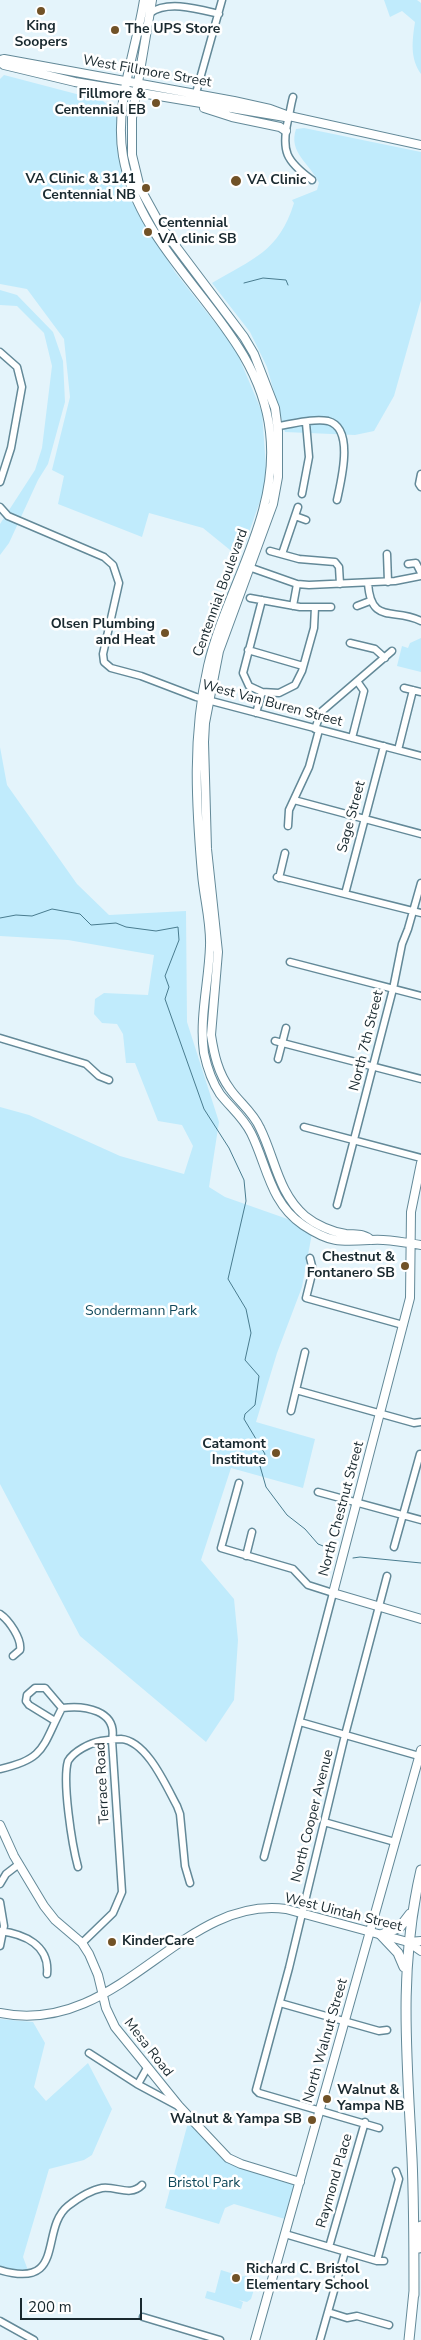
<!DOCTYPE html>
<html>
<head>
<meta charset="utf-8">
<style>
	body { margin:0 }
	#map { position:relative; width:421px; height:2340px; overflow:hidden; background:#e4f4fb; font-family:"Nunito Sans",sans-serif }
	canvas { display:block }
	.scale { position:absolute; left:20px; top:2298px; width:122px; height:22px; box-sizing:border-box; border:2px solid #19292f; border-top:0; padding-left:6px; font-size:15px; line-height:18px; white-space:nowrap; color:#19292f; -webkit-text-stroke:4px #fff; paint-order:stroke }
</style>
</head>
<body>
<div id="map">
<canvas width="421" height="2340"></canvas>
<div class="scale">200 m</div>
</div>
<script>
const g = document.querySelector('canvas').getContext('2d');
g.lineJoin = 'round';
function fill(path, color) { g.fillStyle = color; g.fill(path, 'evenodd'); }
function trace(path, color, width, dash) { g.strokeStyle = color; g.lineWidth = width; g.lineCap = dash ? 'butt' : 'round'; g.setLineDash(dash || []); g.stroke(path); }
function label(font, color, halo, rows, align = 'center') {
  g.font = font + ' "Nunito Sans",sans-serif'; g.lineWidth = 5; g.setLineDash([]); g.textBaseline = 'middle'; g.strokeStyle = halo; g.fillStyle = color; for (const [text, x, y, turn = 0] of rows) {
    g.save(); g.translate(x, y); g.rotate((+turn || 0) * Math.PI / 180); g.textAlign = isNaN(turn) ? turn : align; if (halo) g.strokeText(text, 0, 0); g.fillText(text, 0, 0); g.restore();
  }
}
const green = new Path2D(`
	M384,0H417L421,3V74C410,58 412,42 415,22L402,11L390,17Z
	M4,75L103,101L116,112L131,200L175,272L235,348L262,412L267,481L244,547L235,554L203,528L149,513L142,537L58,504L64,476L52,470L70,397L64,339L27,289L0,284V79Z
	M304,128L421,152V300L394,396L374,431L355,435L285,432L267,367L250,332L212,283C252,259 279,252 294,203L292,200L317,190L319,183C310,163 288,153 296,129Z
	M0,290L17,295L53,332L63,361L65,402L48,464L38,480L9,543L0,555V524L35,470L42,448L52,366L44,333L17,306L0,305Z
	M421,638V672L397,666L402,646L408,648L410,643Z
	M0,747L7,785L77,884L109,915L186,911L187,1022L219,1122L209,1187L225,1197L313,1228L302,1287L277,1353L256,1422L315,1439L303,1488L231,1468L201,1560L234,1599L238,1640L234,1700L206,1742L80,1636L0,1484V1107L29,1115L120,1156L184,1174L193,1146L182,1125L158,1121L135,1063H126L123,1034L117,1024L102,1023L94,1014L95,999L104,993L148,995L154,955L68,940L0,936Z
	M0,2019L33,2022L45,2043L34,2087L46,2101L88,2063L112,2109L92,2155L84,2160L49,2169L23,2257L29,2273L0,2268Z
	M189,2119L223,2158L230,2164L295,2185L285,2219L234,2204L225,2208L219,2224L165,2208Z
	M221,2270L237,2275V2277L247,2276L257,2280L251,2299L247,2302L238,2300L243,2302L241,2309L205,2298L207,2291L215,2293Z`);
const stream = new Path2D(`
	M244,283L263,278L286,280L288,285
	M0,918L16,915L32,916L52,909L80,914L91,925L116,923L126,927L156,931L178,927L179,940L165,976L169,987L165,999L204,1109L229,1148L244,1180L246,1201L228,1279L246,1309L251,1333L245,1360L259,1376L255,1405L245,1414L244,1419L265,1454L260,1466L266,1487L287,1515L305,1529L318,1544L336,1551
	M353,1558L360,1557L421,1563`);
const minor = new Path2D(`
	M150,13C168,0 198,9 219,14
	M196,93L222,0
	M293,97C291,104 290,112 288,120C281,151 286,161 312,180
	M0,352L17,367L22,387L11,448L0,482
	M278,426C293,424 313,418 328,421C355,428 341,481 337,500
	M421,474L419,484L421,487
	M302,494L309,457L306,423
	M0,507L8,516L104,557L113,565L119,583L103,654L104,662L111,668L141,676L196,697L421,756
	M295,516L306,520
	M270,551L299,559L335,562L339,567L340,584
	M282,554L298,507
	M387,554L388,582
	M408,564L416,563L421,573
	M246,566L297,584L309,585L395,581L421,576
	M368,583C371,626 394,607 421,621
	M250,598L300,607H331
	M262,600L243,673L249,686L262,692L279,693L295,685L302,671L314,628L315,607
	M293,606L297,584
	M357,606L370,601
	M350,643L375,649L385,658
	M248,650L303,666
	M404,688L421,692
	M256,713L262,692
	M315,729L321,712L392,651
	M352,738L364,691L357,681
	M398,750L413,690
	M294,800L421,834
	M288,826L289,810L309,767L319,730
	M277,877L421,913
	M279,878L285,853
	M345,894L384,746
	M290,962L421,996
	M0,1038L86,1064L99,1076L109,1080
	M275,1041L421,1079
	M278,1059L286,1028
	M304,1127L421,1158
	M337,1205L393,989L402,944L408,929L421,883
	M310,1258L313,1270L306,1298L403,1325
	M296,1390L414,1423L421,1422
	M291,1411L305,1352
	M239,1483L221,1548L293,1569L308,1585L333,1593L264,1857
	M318,1492L421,1520
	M394,1547L420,1454
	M246,1556L252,1532
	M0,1614C9,1620 22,1639 20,1650L13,1656
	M62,1708C84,1705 118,1710 112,1740L122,1892L113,1913L82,1943
	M55,1721L29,1705L26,1701L27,1695L35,1688H45L62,1708
	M300,1722L419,1756
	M0,1769C46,1759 42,1746 62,1708
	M324,1822L395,1842
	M78,1867C72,1845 62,1781 68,1761C74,1751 90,1743 101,1741C107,1740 115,1739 121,1739C147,1741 166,1786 177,1806L180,1814L185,1866L190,1883
	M0,1884L6,1874L19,1864
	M0,1902L4,1926L0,1946
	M0,1931C24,1934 50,1945 47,1974
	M280,2003L379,2031L387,2030
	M89,2053L137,2084L178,2106
	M138,2084L147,2068
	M379,2128L259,2093L256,2090L289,1968L345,1735L387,1576
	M285,2234L377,2261H384
	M329,2247L365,2122
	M377,2261L399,2179L396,2171
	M0,2270C67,2290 39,2229 68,2206C77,2199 91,2190 102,2188C117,2186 130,2197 142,2185
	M328,2312L347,2318L357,2316L389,2325
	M143,2317L220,2340
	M0,2321L34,2340
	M320,2340L345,2252`);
const major = new Path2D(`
	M144,0C136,51 114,104 123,156C142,264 258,322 270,432C280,516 226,588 208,666C192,736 196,804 202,874C204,898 211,922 210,946C209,981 199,1018 204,1053C207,1067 212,1082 220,1094C230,1107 243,1117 251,1133C267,1165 270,1203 303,1225C330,1243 340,1242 371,1240C386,1238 405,1243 421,1245
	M152,0L132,118V155L140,188L162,228L244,337L254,354L275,408L278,431V477L273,504L219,651L205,723L204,742L207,849L218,952L211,1035C214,1054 218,1073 230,1089C239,1102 253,1112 260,1128C275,1158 278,1193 305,1216C316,1225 332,1232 346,1234C356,1235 364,1233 371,1240
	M0,60L4,59L234,101L270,109L289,116L421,145
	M0,62L4,65L75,82L285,117
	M204,108L232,117L280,127L286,131
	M421,1163L411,1212L410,1298L333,1593L421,1619
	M0,1825L14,1856L44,1906L55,1920L82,1943L89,1954L98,1975L106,2008L115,2027L179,2106L228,2158L241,2164L300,2182
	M408,1942L421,1951
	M0,2013C120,2037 180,1895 286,1909L408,1942L421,1941
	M255,2340L421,1750`);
const highway = new Path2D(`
	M404,1967L398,1953L381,1935L400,1927L410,1914
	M419,2248L421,2226
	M414,2295C414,2249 414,2203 412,2158C407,2058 398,1969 421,1870
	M409,2340L414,2291`);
const markers = [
	[41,11,5,"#715227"],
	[115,30,5,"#715227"],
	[156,103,5,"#715227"],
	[236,181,6,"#715227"],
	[146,188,5,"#715227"],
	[148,232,5,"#715227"],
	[165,633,5,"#715227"],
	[405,1266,5,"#715227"],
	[276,1453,5,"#715227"],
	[112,1942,5,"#715227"],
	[327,2099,5,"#715227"],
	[312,2120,5,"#715227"],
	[236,2278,5,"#715227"]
];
const poiNames = [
	["King",41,27,"center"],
	["Soopers",41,43,"center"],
	["The UPS Store",125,30],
	["Fillmore &",146,95,"right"],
	["Centennial EB",146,111,"right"],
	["VA Clinic & 3141",136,180,"right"],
	["Centennial NB",136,196,"right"],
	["VA Clinic",247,181],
	["Centennial",158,224],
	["VA clinic SB",158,240],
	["Olsen Plumbing",155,625,"right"],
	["and Heat",155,641,"right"],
	["Chestnut &",395,1258,"right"],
	["Fontanero SB",395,1274,"right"],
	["Catamont",266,1445,"right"],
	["Institute",266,1461,"right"],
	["KinderCare",122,1942],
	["Walnut &",337,2091],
	["Yampa NB",337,2107],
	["Walnut & Yampa SB",302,2120,"right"],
	["Richard C. Bristol",246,2270],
	["Elementary School",246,2286]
];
const streetNames = [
	["West Fillmore Street",147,72,10],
	["Centennial Boulevard",221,593,-70],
	["West Van Buren Street",272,704,15],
	["Sage Street",352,817,-75],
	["North 7th Street",367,1041,-76],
	["North Chestnut Street",342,1509,-75],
	["Terrace Road",103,1783,-93],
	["North Cooper Avenue",313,1816,-76],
	["West Uintah Street",343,1913,14],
	["North Walnut Street",326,2041,-74],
	["Mesa Road",148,2048,52],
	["Raymond Place",335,2181,-74]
];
const parkNames = [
	["Sondermann Park",141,1312],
	["Bristol Park",204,2184]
];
fill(green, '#c0ebfc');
trace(stream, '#497c8f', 1);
trace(minor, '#638998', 9);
trace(major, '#638998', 10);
trace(highway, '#638998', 11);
trace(minor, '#fff', 6);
trace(major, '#fff', 8);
trace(highway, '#fff', 9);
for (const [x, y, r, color] of markers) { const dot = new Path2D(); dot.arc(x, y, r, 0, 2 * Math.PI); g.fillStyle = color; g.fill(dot); trace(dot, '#fff', 2); }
label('bold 14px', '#19292f', '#fff', poiNames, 'left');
label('14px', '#19292f', '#fff', streetNames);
label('14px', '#11495b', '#fff', parkNames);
</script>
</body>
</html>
